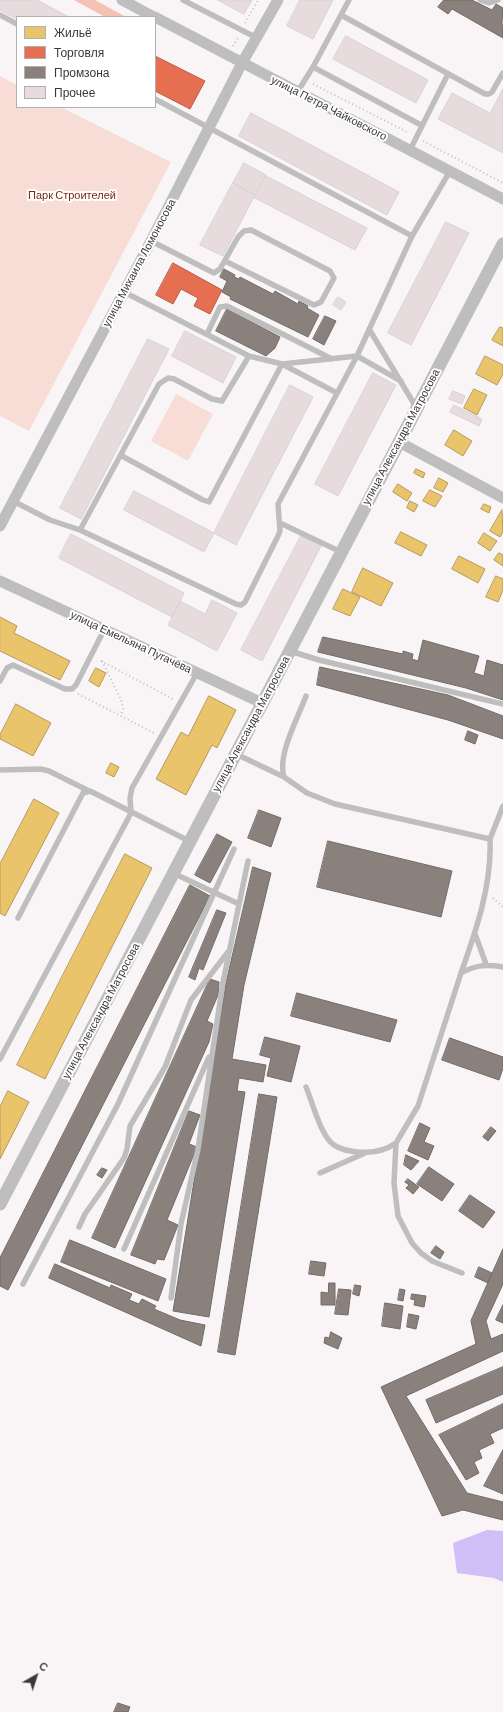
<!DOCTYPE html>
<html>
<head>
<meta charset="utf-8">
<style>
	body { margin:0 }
	#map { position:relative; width:503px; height:1712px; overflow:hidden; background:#f9f5f7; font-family:Barlow,sans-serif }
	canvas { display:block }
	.legend { position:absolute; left:16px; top:16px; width:140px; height:92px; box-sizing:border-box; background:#fff; border:1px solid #b1afb0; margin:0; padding:5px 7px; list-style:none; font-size:12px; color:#3b383a }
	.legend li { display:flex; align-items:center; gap:8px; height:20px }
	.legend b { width:20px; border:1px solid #b1afb0 }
	.north { position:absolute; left:16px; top:1656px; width:40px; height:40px; -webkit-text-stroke:3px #fff; paint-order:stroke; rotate:39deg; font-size:11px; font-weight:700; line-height:16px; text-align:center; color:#3b383a }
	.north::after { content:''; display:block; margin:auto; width:14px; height:18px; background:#3b383a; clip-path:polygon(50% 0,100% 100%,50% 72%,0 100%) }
</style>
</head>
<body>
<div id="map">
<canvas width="503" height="1712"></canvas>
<ul class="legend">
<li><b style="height:11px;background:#e9c46a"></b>Жильё</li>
<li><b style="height:11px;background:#e76f51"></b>Торговля</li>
<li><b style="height:11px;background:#8a817c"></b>Промзона</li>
<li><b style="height:11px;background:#e8dbdd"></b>Прочее</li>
</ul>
<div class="north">С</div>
</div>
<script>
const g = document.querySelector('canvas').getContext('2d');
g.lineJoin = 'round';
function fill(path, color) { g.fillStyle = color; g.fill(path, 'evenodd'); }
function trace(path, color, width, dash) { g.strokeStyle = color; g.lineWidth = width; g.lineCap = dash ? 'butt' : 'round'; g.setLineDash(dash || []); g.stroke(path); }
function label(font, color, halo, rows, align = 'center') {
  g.font = font + ' Barlow,sans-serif'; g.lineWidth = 4; g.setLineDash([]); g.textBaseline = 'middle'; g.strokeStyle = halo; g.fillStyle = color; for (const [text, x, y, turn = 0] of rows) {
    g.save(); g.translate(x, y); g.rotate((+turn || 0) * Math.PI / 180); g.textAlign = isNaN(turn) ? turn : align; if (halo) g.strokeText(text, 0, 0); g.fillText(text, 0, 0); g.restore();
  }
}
const green = new Path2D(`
	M0,76L17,85V107H61L171,162L29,431L0,416Z
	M176,394L213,414L188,461L151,441Z`);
const forest = new Path2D(`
	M74,0H95L126,17H105Z`);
const water = new Path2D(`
	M487,1530L503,1531V1582L494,1578L457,1573L453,1543Z`);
const homes = new Path2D(`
	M500,327L503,328V346L492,340Z
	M485,356L503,365V374L497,385L476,374Z
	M474,389L487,395L477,415L464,408Z
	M454,430L472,441L463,456L445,445Z
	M416,469L425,473L423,478L414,473Z
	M439,478L448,483L443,492L434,488Z
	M398,484L412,493L407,501L393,492Z
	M430,490L442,496L435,507L423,501Z
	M410,501L418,505L414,512L407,508Z
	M484,504L491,507L489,513L481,509Z
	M502,510L503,532L500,537L490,531Z
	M401,532L427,545L421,556L395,543Z
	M484,533L497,541L490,551L478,543Z
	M499,553L503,555V566L494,560Z
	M459,556L485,569L478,583L452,569Z
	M363,568L393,583L381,606L352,592Z
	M496,576L503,579V590L498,602L486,597Z
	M343,589L360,597L350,616L333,609Z
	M0,617L17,626L14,633L70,661L60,680L0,651Z
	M96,668L106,673L99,687L89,681Z
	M209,696L236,710L217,748L212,745L186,795L156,779L181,732L188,736Z
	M16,704L51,723L33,756L0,739V735Z
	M111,763L119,767L114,777L106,773Z
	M34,799L59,813L5,916L0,913V864Z
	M125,854L152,868L45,1079L17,1065Z
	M8,1091L29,1102L0,1159V1107Z`);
const shops = new Path2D(`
	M155,56L205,81L190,109L155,91Z
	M173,263L222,290L210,314L194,306L198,298L181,289L173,304L156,295Z`);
const industry = new Path2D(`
	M444,0H472L492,10L496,4L503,8L502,22L503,38L452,9L448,14L438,7Z
	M224,269L235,275L234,277L239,279L240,277L273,294L275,291L298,304L299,301L308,306L307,308L319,315L308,337L230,299L231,297L222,292L227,281L220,277Z
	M227,309L280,337L275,348L266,356L216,331Z
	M325,316L336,321L324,345L313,339Z
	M323,637L403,654V651L413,654L412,659L418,661L423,640L479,656L474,673L484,676L487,660L503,665V700L466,688L318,652Z
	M320,667L448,695L503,716V739L448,720L317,685Z
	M468,731L478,735L475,744L465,740Z
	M259,810L281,818L271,847L248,838Z
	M217,834L232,842L210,883L195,875Z
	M328,841L452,871L441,917L317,887Z
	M253,867L271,873L244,985L232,1059L266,1065L263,1082L239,1078L237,1091L245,1092L209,1317L173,1311L226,983Z
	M190,885L210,896L8,1290L0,1286V1258Z
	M217,910L226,913L203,970L199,968L195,980L189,977Z
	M210,979L219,982L218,995L207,1021L213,1024L209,1042L115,1248L92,1238Z
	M297,993L397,1020L390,1042L291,1016Z
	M265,1037L300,1046L291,1082L267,1076L271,1058L260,1055Z
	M450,1038L503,1057V1068L499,1080L442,1060Z
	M259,1094L277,1097L235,1355L218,1352Z
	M189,1111L200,1115L189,1144L197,1147L167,1220L178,1225L164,1260L157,1259L155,1264L131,1255Z
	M420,1123L430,1128L424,1142L434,1146L428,1160L408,1151Z
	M491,1127L496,1131L488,1141L483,1137Z
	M406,1155L419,1161L411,1170L404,1165Z
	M429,1167L454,1184L442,1201L417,1184Z
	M102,1168L107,1170L102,1178L97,1175Z
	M408,1179L419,1187L413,1194L406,1188L409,1185L405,1182Z
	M470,1195L495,1212L483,1228L459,1211Z
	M70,1240L166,1279L158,1301L61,1262Z
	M436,1246L444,1252L440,1259L431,1253Z
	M503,1249V1284L486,1321L491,1339L503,1334V1351L406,1396L467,1493L503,1502V1520L463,1510L442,1516L381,1387L476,1344L471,1321Z
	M311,1261L326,1263L324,1276L309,1274Z
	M55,1264L110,1288L111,1285L132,1294L129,1300L139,1304L142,1299L156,1306L154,1309L180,1320L205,1325L201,1346L49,1278Z
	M479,1267L492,1273L488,1283L475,1277Z
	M329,1283H335V1305H321V1292L328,1293Z
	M355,1285L361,1286L359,1296L353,1294Z
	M339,1289L351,1290L348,1315L335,1314Z
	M400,1289L405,1290L403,1301L398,1300Z
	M412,1294L426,1296L424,1307L414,1305L415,1300L411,1299Z
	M385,1303L403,1306L400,1329L382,1326Z
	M503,1305V1323L496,1320Z
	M409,1314L419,1316L416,1329L407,1327Z
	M331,1332L342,1338L338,1349L324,1343L325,1337L329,1338Z
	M503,1367V1394L436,1423L426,1400Z
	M503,1404V1428L490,1434L494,1443L479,1450L482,1458L474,1462L479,1473L466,1480L439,1435Z
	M503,1450V1494L484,1486Z
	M118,1703L130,1707L128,1712H114Z`);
const building = new Path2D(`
	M0,0H37L69,17H17V19L0,10Z
	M218,0H252L244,14Z
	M300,0H333L313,39L287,26Z
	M346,36L428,80L416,103L333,59Z
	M503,89V153L438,119L452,93L490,113Z
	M251,113L399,192L387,215L239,136Z
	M244,163L266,175L255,195L233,183Z
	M266,176L367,228L355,250L255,198Z
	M233,183L255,195L223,256L200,245Z
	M446,222L469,233L411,345L388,333Z
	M338,297L346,302L341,310L333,305Z
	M185,331L236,357L223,383L172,356Z
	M148,339L169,349L81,519L60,508Z
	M373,373L396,385L338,496L315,484Z
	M290,385L313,397L236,545L214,533Z
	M453,391L465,396L462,404L449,399Z
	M454,405L482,419L479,426L450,412Z
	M134,491L214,533L204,552L124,510Z
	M71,534L184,593L172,617L59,558Z
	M301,536L321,546L262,661L241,650Z
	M212,600L237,613L217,651L168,625L180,601L205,614Z`);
const path = new Path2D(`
	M245,23L258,0
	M233,46L238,38
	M313,84L409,133
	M423,141L503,183
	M101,661L173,699
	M102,661L122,702L123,709L121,715
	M78,694L154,733
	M493,898L503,907`);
const service = new Path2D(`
	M183,0L257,38
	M480,0L489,3L498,0
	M0,15L17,24
	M341,15L485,94H489L492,92L503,73
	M313,67L421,125
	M298,91L313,67L349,0
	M155,99L412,236
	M410,150L448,74
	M151,241L214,273L220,269L238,237L244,231L251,230L330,271L334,278L321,302L314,305L225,261
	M124,292L249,356L282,364L337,393
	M369,329L416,407
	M207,334L220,307L227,306L332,359
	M122,456L203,500L209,502L282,364L357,356L412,236L450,171
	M13,501L50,520L80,530L159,384L168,378L174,379L212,399L222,401L249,356
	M280,523L341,552
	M80,530L236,604L241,605L245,602L278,536L280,531L278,504L357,356L401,381
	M290,651L319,660L503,704
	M0,681L7,668L13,665L65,689H72L76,685L104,630
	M236,754L284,777L307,793L335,804L490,839C492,885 476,931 461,973
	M0,770L41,769L49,771L89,791
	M284,777C277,755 298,718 306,696
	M490,839L503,806
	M173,873L239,904
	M18,918L83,793L90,791L189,841
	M475,934L486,964
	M0,1059L131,813L130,798L132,788L197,673
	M306,1087C312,1101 321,1137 334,1145C341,1150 349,1151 358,1152C371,1153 385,1151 396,1143
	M320,1173L365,1153
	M79,1227L85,1214L124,1158L127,1149L130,1126L165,1067L191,1000L228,952
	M124,1249L209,1057
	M462,1273L432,1261L421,1253L412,1243L398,1216L394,1183L396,1143L418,1106L461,973C476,965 486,964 503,967
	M23,1284L118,1104L234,849
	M171,1298L181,1224L198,1149L223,982L248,861`);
const minor = new Path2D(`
	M122,0L154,17
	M155,17L503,199
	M399,442L503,498
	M0,526L151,241L242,63L278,0
	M0,581L262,703`);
const tertiary = new Path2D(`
	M0,1204L503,244`);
const streetNames = [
	["улица Петра Чайковского",329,108,27],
	["улица Михаила Ломоносова",139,263,-62],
	["улица Александра Матросова",401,437,-62],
	["улица Емельяна Пугачёва",131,642,25],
	["улица Александра Матросова",251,724,-62],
	["улица Александра Матросова",101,1011,-62]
];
const parkNames = [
	["Парк Строителей",72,195]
];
fill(green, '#f8ddd6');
fill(forest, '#f4c1b2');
fill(water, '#d0bef6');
fill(homes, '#e9c46a');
trace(homes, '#b59a5c', 1);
fill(shops, '#e76f51');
trace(shops, '#b35e4a', 1);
fill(industry, '#8a817c');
trace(industry, '#726b68', 1);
fill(building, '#e8dbdd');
trace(building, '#d6d3d4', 1);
trace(path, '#c0bebf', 2, [1, 3]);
trace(service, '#bebebe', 5.5);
trace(minor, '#bebebe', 11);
trace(tertiary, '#bebebe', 13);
label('11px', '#3b383a', '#fff', streetNames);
label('11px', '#78290d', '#fff', parkNames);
</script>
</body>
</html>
